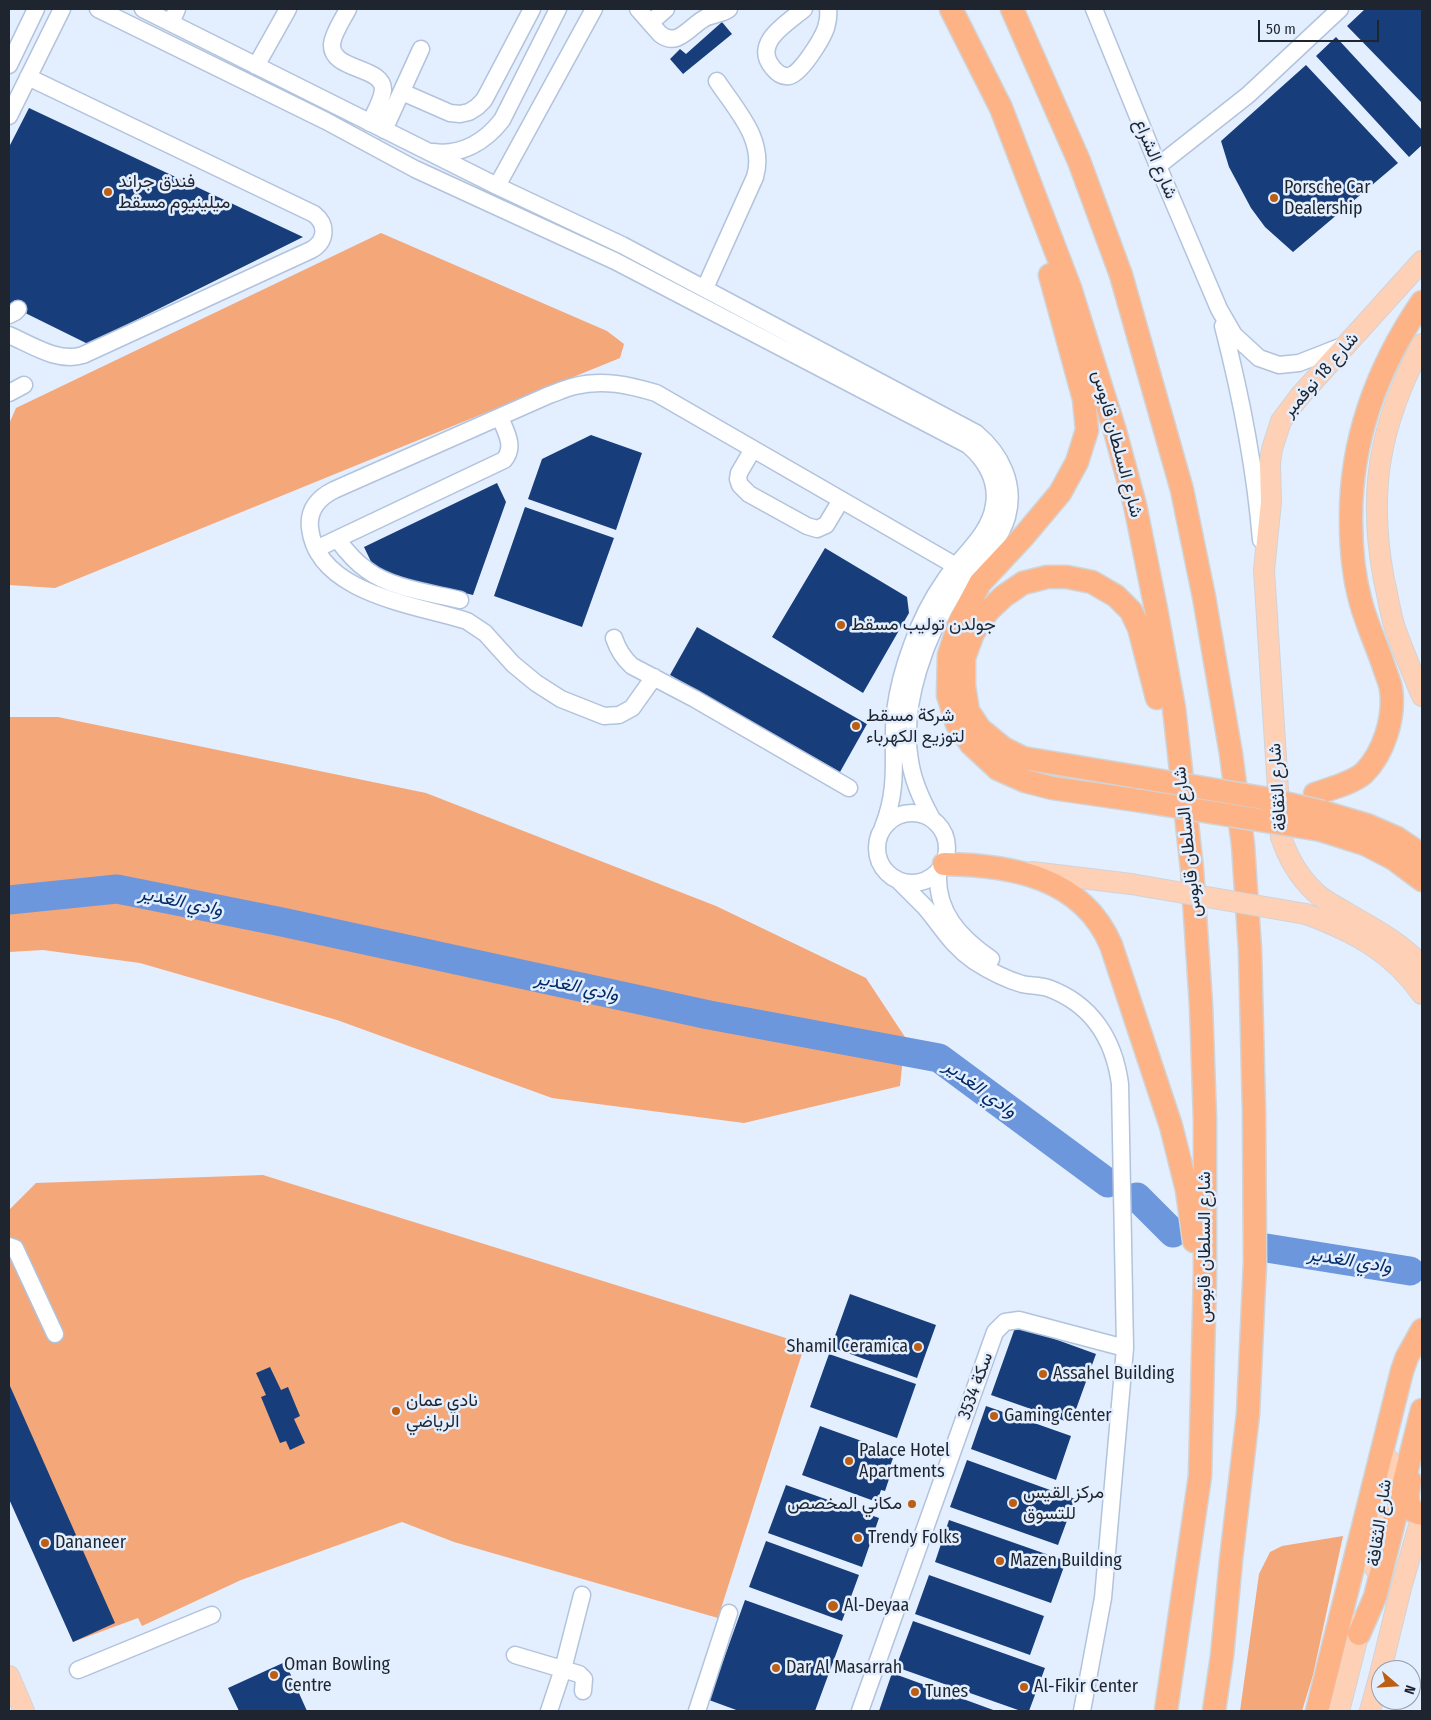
<!DOCTYPE html>
<html>
<head>
<meta charset="utf-8">
<style>
	body { margin:0 }
	#map { position:relative; width:1431px; height:1720px; overflow:hidden; background:#e3eefe; font-family:"Fira Sans Condensed",sans-serif }
	canvas { display:block }
	.frame { position:absolute; inset:0; border:10px solid #1e252f; pointer-events:none }
	.north { position:absolute; left:1371px; top:1660px; width:50px; height:50px; box-sizing:border-box; background:#e3eefe; border:1px solid #949eab; border-radius:50%; rotate:109deg; font-size:14px; font-weight:700; line-height:20px; text-align:center; color:#1e252f }
	.north::after { content:''; display:block; margin:auto; width:18px; height:22px; background:#bc5e13; clip-path:polygon(50% 0,100% 100%,50% 72%,0 100%) }
	.scale { position:absolute; left:1258px; top:20px; width:121px; height:22px; box-sizing:border-box; border:2px solid #1e252f; border-top:0; padding-left:6px; font-size:15px; line-height:18px; white-space:nowrap; color:#1e252f; -webkit-text-stroke:4px #e3eefe; paint-order:stroke }
</style>
</head>
<body>
<div id="map">
<canvas width="1431" height="1720"></canvas>
<div class="frame"></div>
<div class="north">N</div>
<div class="scale">50 m</div>
</div>
<script>
const g = document.querySelector('canvas').getContext('2d');
g.lineJoin = 'round';
function fill(path, color) { g.fillStyle = color; g.fill(path, 'evenodd'); }
function trace(path, color, width, dash) { g.strokeStyle = color; g.lineWidth = width; g.lineCap = dash ? 'butt' : 'round'; g.setLineDash(dash || []); g.stroke(path); }
function label(font, color, halo, rows, align = 'center') {
  g.font = font + ' "Fira Sans Condensed",Vazirmatn,sans-serif'; g.lineWidth = 5; g.setLineDash([]); g.textBaseline = 'middle'; g.strokeStyle = halo; g.fillStyle = color; for (const [text, x, y, turn = 0] of rows) {
    g.save(); g.translate(x, y); g.rotate((+turn || 0) * Math.PI / 180); g.textAlign = isNaN(turn) ? turn : align; if (halo) g.strokeText(text, 0, 0); g.fillText(text, 0, 0); g.restore();
  }
}
const green = new Path2D(`
	M381,233L607,331L624,344L620,358L55,588L9,585V424L16,408Z
	M9,717H58L426,793L716,906L866,978L905,1037L900,1086L744,1123L552,1098L337,1020L140,963L43,950L9,952Z
	M263,1175L805,1344L718,1618L454,1542L402,1522L241,1580L142,1626L138,1618L73,1642L9,1477V1210L36,1183Z
	M1343,1536L1313,1675L1302,1711H1240L1259,1574L1270,1552L1282,1546Z`);
const river = new Path2D(`
	M9,900L117,889L282,922L709,1015L939,1058L1108,1183
	M1137,1197L1173,1233
	M1260,1247L1410,1271`);
const building = new Path2D(`
	M1365,9H1422V103L1347,26Z
	M722,22L732,34L683,74L670,59L680,49L686,54Z
	M1336,37L1422,130V145L1409,157L1316,56Z
	M1306,65L1398,163L1293,252L1265,227L1251,208L1229,167L1221,141Z
	M29,108L303,237L88,344L9,305V147Z
	M591,435L642,453L616,530L528,499L542,459Z
	M497,483L506,502L473,595L376,572L364,547Z
	M525,507L614,538L582,627L494,596Z
	M825,548L907,597L909,613L863,693L772,637Z
	M697,627L867,724L840,772L670,675Z
	M850,1294L936,1325L917,1378L831,1347Z
	M1016,1325L1096,1354L1071,1423L991,1395Z
	M829,1354L916,1384L897,1438L810,1407Z
	M270,1367L281,1390L288,1387L300,1416L294,1419L305,1443L290,1450L286,1441L280,1443L261,1397L266,1395L256,1373Z
	M10,1386L115,1623L73,1642L9,1499V1387Z
	M986,1406L1071,1436L1056,1480L971,1449Z
	M820,1426L895,1453L889,1469L892,1470L885,1491L881,1490L877,1502L802,1475Z
	M967,1460L1075,1499L1058,1545L950,1507Z
	M786,1485L879,1518L862,1567L768,1533Z
	M949,1520L1066,1561L1051,1603L935,1562Z
	M766,1541L859,1575L842,1621L749,1587Z
	M929,1575L1044,1616L1030,1655L915,1614Z
	M745,1600L843,1635L815,1711H739L709,1700Z
	M913,1621L1045,1668L1029,1711H1021L896,1667Z
	M285,1662L307,1711H239L228,1688Z
	M892,1673L996,1711H879Z`);
const minor = new Path2D(`
	M98,9L326,121L415,169L615,261L968,445C986,460 998,481 994,505C990,535 961,556 945,580C931,600 920,622 912,645C904,666 898,689 895,711C891,754 900,785 883,827
	M143,9L497,186L622,245L976,433C1001,454 1016,484 1007,517C999,545 973,565 957,588C926,634 900,705 910,761C913,781 921,799 931,817
	M348,9C343,19 333,33 332,44C330,71 384,66 383,90C382,101 374,113 370,123
	M638,9L660,34C678,49 691,24 707,17C714,14 722,14 729,9
	M804,9C786,24 752,43 773,68C777,73 782,77 789,76C801,74 822,39 826,28C828,21 829,15 828,9
	M1094,9L1158,166L1219,309L1234,335L1259,358L1279,365L1299,363L1345,345
	M171,23L177,9
	M650,23L666,9
	M9,65L36,9
	M256,66L288,9
	M402,92L450,113L460,114L469,112L477,107L484,100L492,85L532,9
	M9,116L62,9
	M384,130L421,49
	M433,152C461,156 485,142 502,120L558,9
	M1158,166L1248,95L1340,9
	M497,186L594,9
	M705,288L755,177C766,140 736,110 717,81
	M9,315L15,312L18,309
	M1223,326C1241,396 1255,467 1261,540
	M9,335C32,345 58,363 83,355L311,250C326,242 328,225 314,214L28,77
	M9,393L24,385
	M753,449L739,473L738,479L740,485L749,494L807,526L817,529L826,525L841,500
	M337,539C346,551 355,562 367,570C390,588 431,593 460,600
	M316,549L504,460C516,446 505,431 500,417
	M614,638C618,650 623,658 632,666L695,699L849,788
	M654,677L632,708L619,715L604,716L561,699L536,683L513,664L485,633L467,621C417,605 317,594 310,528C308,510 318,498 334,490L549,395C558,392 566,388 575,386C603,379 629,385 656,393L956,566
	M877 848a35 35 0 1 1 70 0a35 35 0 1 1-70 0Z
	M938,872C936,912 959,937 991,959
	M898,880C907,889 916,898 925,907C942,927 951,945 974,961C988,970 1005,979 1022,984C1031,986 1039,985 1048,988C1092,1004 1114,1040 1120,1084L1125,1348L1103,1598L1082,1711
	M9,1246L15,1248L55,1334
	M515,1655L579,1674L584,1679L583,1691
	M78,1670L212,1615
	M549,1711L563,1669L582,1595
	M697,1711L729,1613
	M860,1711L995,1332L1005,1322L1019,1320L1125,1348`);
const major = new Path2D(`
	M1422,261L1299,397L1281,421L1272,449L1270,463L1271,502L1264,570L1281,837C1288,858 1298,876 1315,892C1324,901 1336,906 1347,913C1373,928 1402,943 1422,966
	M1422,344C1380,424 1367,490 1384,580C1388,596 1390,613 1395,628C1403,651 1413,674 1422,696
	M1032,872L1131,884
	M1306,914C1354,932 1391,951 1422,994
	M1374,1567L1389,1460
	M1381,1670L1401,1588L1422,1515
	M9,1676L24,1711
	M1339,1711L1362,1620
	M1370,1711L1381,1671`);
const highway = new Path2D(`
	M951,9L1001,108L1070,288L1115,431L1135,505L1156,609L1174,708L1192,869L1201,1005L1205,1120V1274L1200,1476L1166,1711
	M1012,9L1079,161L1121,275L1182,490L1204,597L1231,754L1243,845L1250,950L1254,1112L1255,1262L1248,1414L1231,1560L1222,1656L1214,1711
	M1050,275L1084,399L1087,430L1077,462L1060,493L1023,537L980,583L960,621L949,655L948,695L957,724L971,744L998,769L1025,781L1052,788L1142,801
	M1138,777L1023,758L1003,748L980,729L968,711L964,686V658L973,633L988,611L1004,596L1023,583L1047,577H1067L1092,582L1116,596L1131,611L1139,628L1157,698
	M1315,794C1331,788 1351,784 1364,773C1384,753 1395,717 1391,689C1390,682 1386,674 1384,667C1377,646 1367,625 1361,603C1354,578 1351,547 1351,521C1350,440 1377,368 1422,302
	M1323,812L1367,825L1397,838L1422,855
	M1321,830L1365,844L1394,859L1422,880
	M944,864C1011,865 1082,877 1111,945L1171,1126L1187,1190L1194,1241
	M1410,1481C1407,1495 1404,1511 1422,1514
	M1359,1634L1375,1597L1422,1410
	M1317,1711L1402,1371L1407,1357L1422,1330`);
const majorBridge = new Path2D(`
	M1131,884L1306,914`);
const highwayBridge = new Path2D(`
	M1138,777L1263,798L1323,812
	M1142,801L1321,830`);
const markers = [
	[108,192,5,"#bc5e13"],
	[1274,198,5,"#bc5e13"],
	[841,625,5,"#bc5e13"],
	[856,726,5,"#bc5e13"],
	[918,1347,5,"#bc5e13"],
	[1043,1374,5,"#bc5e13"],
	[396,1411,5,"#bc5e13"],
	[994,1416,5,"#bc5e13"],
	[849,1461,5,"#bc5e13"],
	[1013,1503,5,"#bc5e13"],
	[912,1504,5,"#bc5e13"],
	[858,1538,5,"#bc5e13"],
	[45,1543,5,"#bc5e13"],
	[1000,1561,5,"#bc5e13"],
	[833,1606,6,"#bc5e13"],
	[776,1668,5,"#bc5e13"],
	[274,1675,5,"#bc5e13"],
	[1024,1687,5,"#bc5e13"],
	[915,1692,5,"#bc5e13"]
];
const streetNames = [
	["شارع الشراع",1155,159,67],
	["شارع 18 نوفمبر",1321,375,-49],
	["شارع السلطان قابوس",1117,444,75],
	["شارع الثقافة",1278,787,-94],
	["شارع السلطان قابوس",1188,842,-96],
	["شارع السلطان قابوس",1205,1247,-90],
	["سكة 3534",976,1386,-70],
	["شارع الثقافة",1380,1523,-82]
];
const poiNames = [
	["فندق جراند",118,182],
	["ميلينيوم مسقط",118,203],
	["Porsche Car",1284,188],
	["Dealership",1284,209],
	["جولدن توليب مسقط",851,625],
	["شركة مسقط",866,716],
	["لتوزيع الكهرباء",866,737],
	["Shamil Ceramica",908,1347,"right"],
	["Assahel Building",1053,1374],
	["نادي عمان",406,1401],
	["الرياضي",406,1422],
	["Gaming Center",1004,1416],
	["Palace Hotel",859,1451],
	["Apartments",859,1472],
	["مركز القيس",1023,1493],
	["للتسوق",1023,1514],
	["مكاني المخصص",902,1504,"right"],
	["Trendy Folks",868,1538],
	["Dananeer",55,1543],
	["Mazen Building",1010,1561],
	["Al-Deyaa",844,1606],
	["Oman Bowling",284,1665],
	["Centre",284,1686],
	["Dar Al Masarrah",786,1668],
	["Al-Fikir Center",1034,1687],
	["Tunes",925,1692]
];
const waterNames = [
	["وادي الغدير",181,902,12],
	["وادي الغدير",577,987,12],
	["وادي الغدير",980,1089,36],
	["وادي الغدير",1350,1261,9]
];
fill(green, '#f4a779');
trace(river, '#6c97dc', 29);
fill(building, '#173e7b');
trace(minor, '#b2c3dd', 19);
trace(major, '#d2d3d5', 22);
trace(highway, '#d2d3d5', 25);
trace(minor, '#fff', 16);
trace(major, '#fed1b6', 20);
trace(highway, '#fdb386', 22);
trace(majorBridge, '#d2d3d5', 22, []);
trace(highwayBridge, '#d2d3d5', 25, []);
trace(majorBridge, '#fed1b6', 20);
trace(highwayBridge, '#fdb386', 22);
for (const [x, y, r, color] of markers) { const dot = new Path2D(); dot.arc(x, y, r, 0, 2 * Math.PI); g.fillStyle = color; g.fill(dot); trace(dot, '#e3eefe', 2); }
label('18px', '#1e252f', '#e3eefe', streetNames);
label('18px', '#1e252f', '#e3eefe', poiNames, 'left');
label('italic 19px', '#032b68', '#e3eefe', waterNames);
</script>
</body>
</html>
